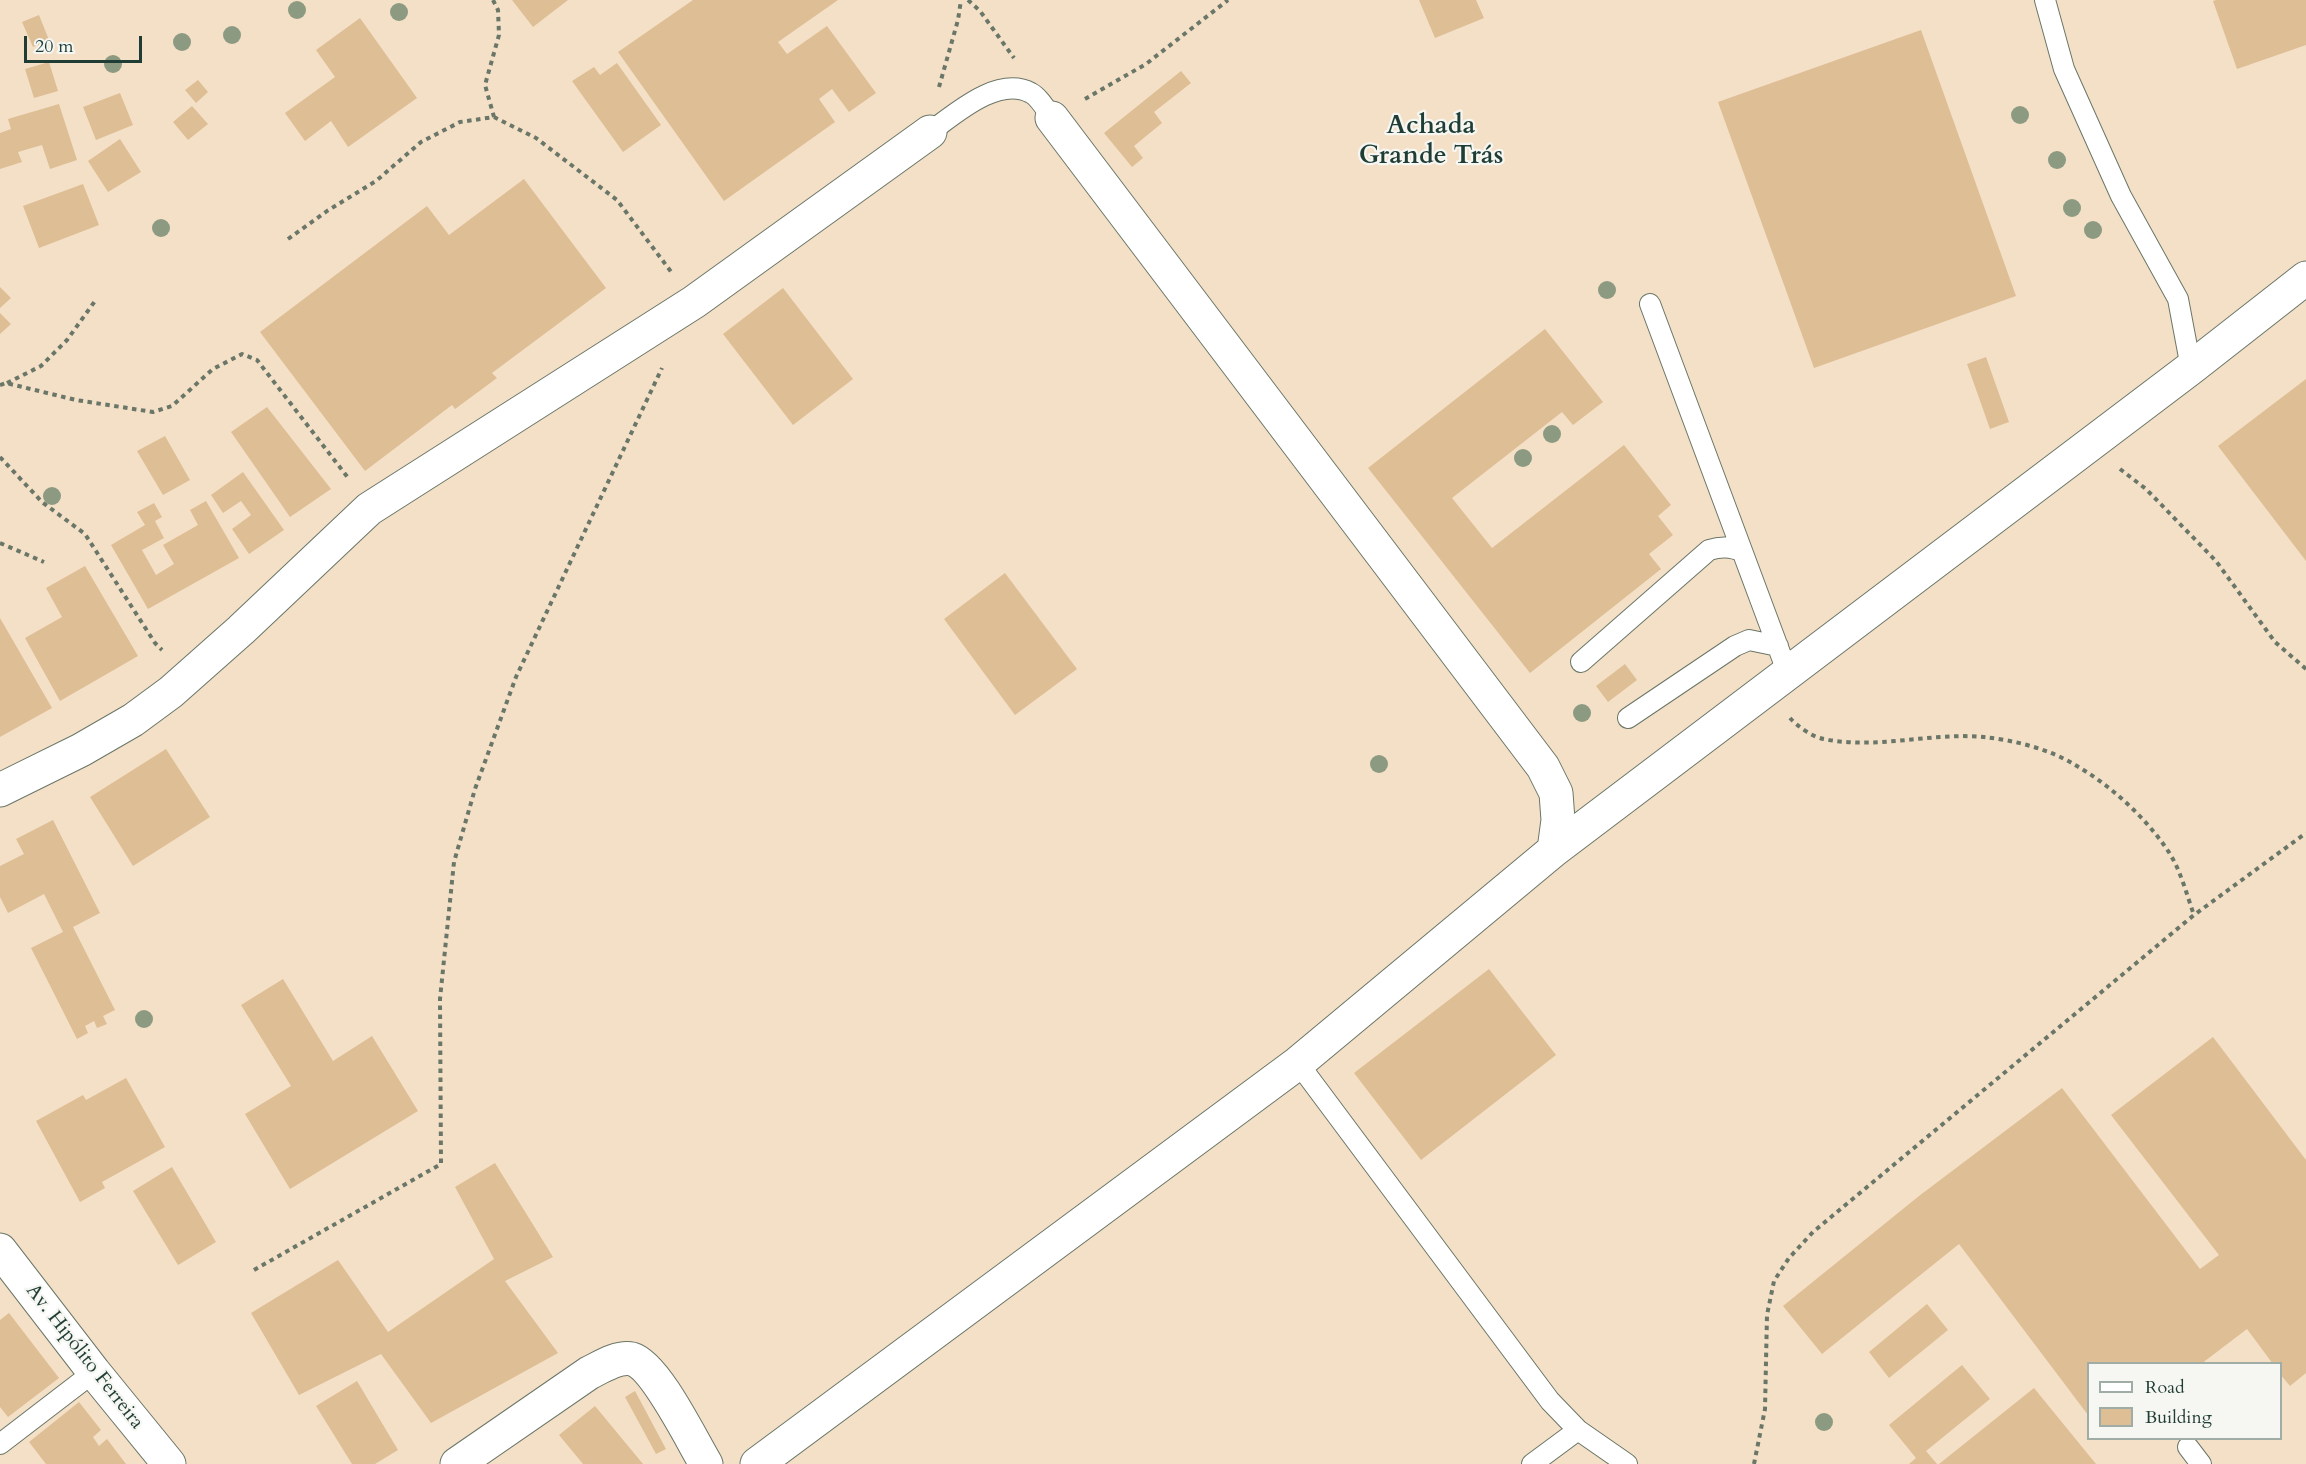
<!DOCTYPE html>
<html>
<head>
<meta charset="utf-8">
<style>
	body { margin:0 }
	#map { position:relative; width:2306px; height:1464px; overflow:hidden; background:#f4e0c7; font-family:Cardo,serif }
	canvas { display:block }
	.legend { position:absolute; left:2087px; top:1362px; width:195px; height:78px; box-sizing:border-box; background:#f6f6f2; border:2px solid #a0aca6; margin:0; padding:8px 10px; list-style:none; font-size:18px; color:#1f3d34 }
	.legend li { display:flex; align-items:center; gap:12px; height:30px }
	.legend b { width:30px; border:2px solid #a0aca6 }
	.scale { position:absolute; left:24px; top:36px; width:118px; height:27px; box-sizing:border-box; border:3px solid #1f3d34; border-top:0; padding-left:8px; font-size:18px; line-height:21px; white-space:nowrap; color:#1f3d34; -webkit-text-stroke:4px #f6f6f2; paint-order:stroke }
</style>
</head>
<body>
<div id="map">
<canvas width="2306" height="1464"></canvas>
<ul class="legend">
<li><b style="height:8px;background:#fff"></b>Road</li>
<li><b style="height:16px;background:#debe94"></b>Building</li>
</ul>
<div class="scale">20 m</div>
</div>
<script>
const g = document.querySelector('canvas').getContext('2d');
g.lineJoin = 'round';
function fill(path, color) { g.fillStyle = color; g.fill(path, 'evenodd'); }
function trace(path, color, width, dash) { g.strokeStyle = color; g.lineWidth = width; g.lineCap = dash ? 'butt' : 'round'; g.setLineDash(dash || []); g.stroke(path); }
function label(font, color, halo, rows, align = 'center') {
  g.font = font + ' Cardo,serif'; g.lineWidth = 4.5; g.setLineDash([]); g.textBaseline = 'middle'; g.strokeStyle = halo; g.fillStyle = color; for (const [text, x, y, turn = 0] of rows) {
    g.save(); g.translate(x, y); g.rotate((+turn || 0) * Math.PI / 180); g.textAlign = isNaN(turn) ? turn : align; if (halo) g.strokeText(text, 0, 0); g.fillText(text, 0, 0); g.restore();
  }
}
const building = new Path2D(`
	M512,0H568L533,27Z
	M693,0H838L778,42L787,54L827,26L876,93L849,112L832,89L819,99L835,122L724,201L618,52Z
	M1419,0H1476L1484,18L1435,38Z
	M2216,0H2306V45L2237,69L2213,1Z
	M39,15L49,40L33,47L22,22Z
	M360,18L417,98L348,147L331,121L305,141L285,113L335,77L316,50Z
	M1921,30L2016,296L1814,368L1718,102Z
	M49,62L58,91L34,98L25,69Z
	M617,63L661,125L623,152L572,81L594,67L600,75Z
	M1181,71L1191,83L1154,112L1162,123L1134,146L1143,158L1132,167L1104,133Z
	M198,80L208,92L196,103L185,90Z
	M120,93L133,125L96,140L83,107Z
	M59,104L77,160L50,169L42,145L18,152L22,162L0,169V133L11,129L8,119Z
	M192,106L208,124L188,140L173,122Z
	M120,139L141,172L108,192L88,161Z
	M524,179L606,288L492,373L497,378L455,409L452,405L365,471L260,332L427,206L449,235Z
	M83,184L99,225L39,248L23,206Z
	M0,287L11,298L0,308Z
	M783,288L853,379L793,425L723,334Z
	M0,313L11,324L0,334Z
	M1545,329L1603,402L1573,425L1562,412L1452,498L1492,548L1624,445L1671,505L1658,516L1673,535L1649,554L1661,569L1530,673L1368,468Z
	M1986,357L2009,422L1990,429L1967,364Z
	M2306,379V561L2218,446Z
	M267,407L331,489L290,517L231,432Z
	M165,436L190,480L163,495L137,451Z
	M243,472L284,530L249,554L232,529L251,515L241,501L223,513L211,495Z
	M206,501L239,558L148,609L111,545L145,525L137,512L154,503L162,517L155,521L164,538L142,550L156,575L174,564L163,545L198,525L190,510Z
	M85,566L138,656L60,701L25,638L62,617L46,588Z
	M1005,573L1077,669L1015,715L944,619Z
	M0,618L52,708L0,737Z
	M1625,664L1637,680L1608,702L1596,686Z
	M166,749L210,817L133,866L90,797Z
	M53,820L100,913L73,927L115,1010L103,1016L107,1024L97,1028L94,1021L85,1026L88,1033L77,1039L31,948L63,932L44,894L8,913L0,897V866L24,854L16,839Z
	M1489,969L1556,1055L1421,1160L1354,1073Z
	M283,979L333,1061L372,1036L418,1111L290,1189L245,1114L291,1086L241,1005Z
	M2213,1037L2306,1160V1373L2290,1386L2280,1374V1364H2273L2247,1329L2201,1364H2088V1415L1959,1244L1822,1354L1783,1306L1919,1196L2062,1088L2200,1269L2219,1255L2111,1115Z
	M126,1078L165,1147L102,1182L105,1188L80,1202L36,1121L83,1095L86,1100Z
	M495,1163L553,1257L505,1281L558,1353L431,1423L381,1354L299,1395L251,1313L338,1260L388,1332L494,1259L455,1187Z
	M172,1167L216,1242L178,1265L133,1191Z
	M1927,1304L1948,1330L1889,1378L1869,1352Z
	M9,1313L59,1378L8,1417L0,1407V1320Z
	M1962,1365L1990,1399L1926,1451L1937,1464H1909L1916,1458L1889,1425Z
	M357,1381L398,1450L375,1464H352L316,1406Z
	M2034,1388L2096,1464H1939Z
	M635,1391L666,1449L656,1454L625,1397Z
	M79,1402L101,1430L93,1437L99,1446L107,1439L126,1464H46L29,1442Z
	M595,1406L643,1464H583L559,1435Z`);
const path = new Path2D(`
	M493,0L498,10L499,35L485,85L494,117
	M968,0L980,11L1014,58
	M939,87L958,20L961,0
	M1085,99L1146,64L1228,0
	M288,239L327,211L376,181L421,142L460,122L494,117L536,138L617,200L672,273
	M7,383L41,366L67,340L95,301
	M0,385L6,383L76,400L153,412L172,406L213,369L242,354L257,360L349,479
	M0,457L42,502L85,534L155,643L162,650
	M2120,469L2146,489L2216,561L2275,642L2306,669
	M0,543L44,562
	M1790,718C1797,726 1812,737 1824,739C1876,750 1931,732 1984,737C2013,740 2050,749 2075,765C2109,784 2144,816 2166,848C2180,867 2186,893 2194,915
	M254,1270L441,1164L440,999L454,862L475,789L516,677L662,368
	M1754,1464L1765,1409L1767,1315L1774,1281L1789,1258L1813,1232L2194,915L2306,833`);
const lane = new Path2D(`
	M2045,0L2064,69L2121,196L2178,299L2191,368
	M930,132C955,114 998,75 1031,93C1039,97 1047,111 1052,118
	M1650,304L1788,674
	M1581,662L1709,550C1722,546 1730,547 1742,551
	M1628,718L1735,646L1749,640L1778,646
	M1298,1063L1550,1401L1578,1430L1627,1464
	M0,1444L94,1372
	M2188,1447L2201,1464
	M1532,1464L1578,1430`);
const street = new Path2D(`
	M1052,118L1543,767L1556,793L1558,820L1554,850
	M0,790L81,750L133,720L171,692L241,630L369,509L694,302L930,132
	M0,1250L94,1372L169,1464
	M457,1464L589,1373C601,1367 618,1356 632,1359C656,1366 692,1441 706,1464
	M757,1464L1298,1063L1554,850L2191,368L2306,278`);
const trees = [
	[297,10],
	[399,12],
	[232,35],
	[182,42],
	[113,64],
	[2020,115],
	[2057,160],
	[2072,208],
	[161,228],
	[2093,230],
	[1607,290],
	[1552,434],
	[1523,458],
	[52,496],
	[1582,713],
	[1379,764],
	[144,1019],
	[1824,1422]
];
const streetNames = [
	["Av. Hipólito Ferreira",84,1357,52]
];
const districtNames = [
	["Achada",1431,127],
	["Grande Trás",1431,157]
];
fill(building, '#debe94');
trace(lane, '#6a7667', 22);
trace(street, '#6a7667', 35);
trace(path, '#6a7667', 4, [4.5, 4.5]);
trace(lane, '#fff', 20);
trace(street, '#fff', 33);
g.fillStyle = '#8c9a82';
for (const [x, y] of trees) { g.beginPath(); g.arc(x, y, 9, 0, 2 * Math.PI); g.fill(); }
label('20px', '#1f3d34', '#f6f6f2', streetNames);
label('bold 26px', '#1f3d34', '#f6f6f2', districtNames);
</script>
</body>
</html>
